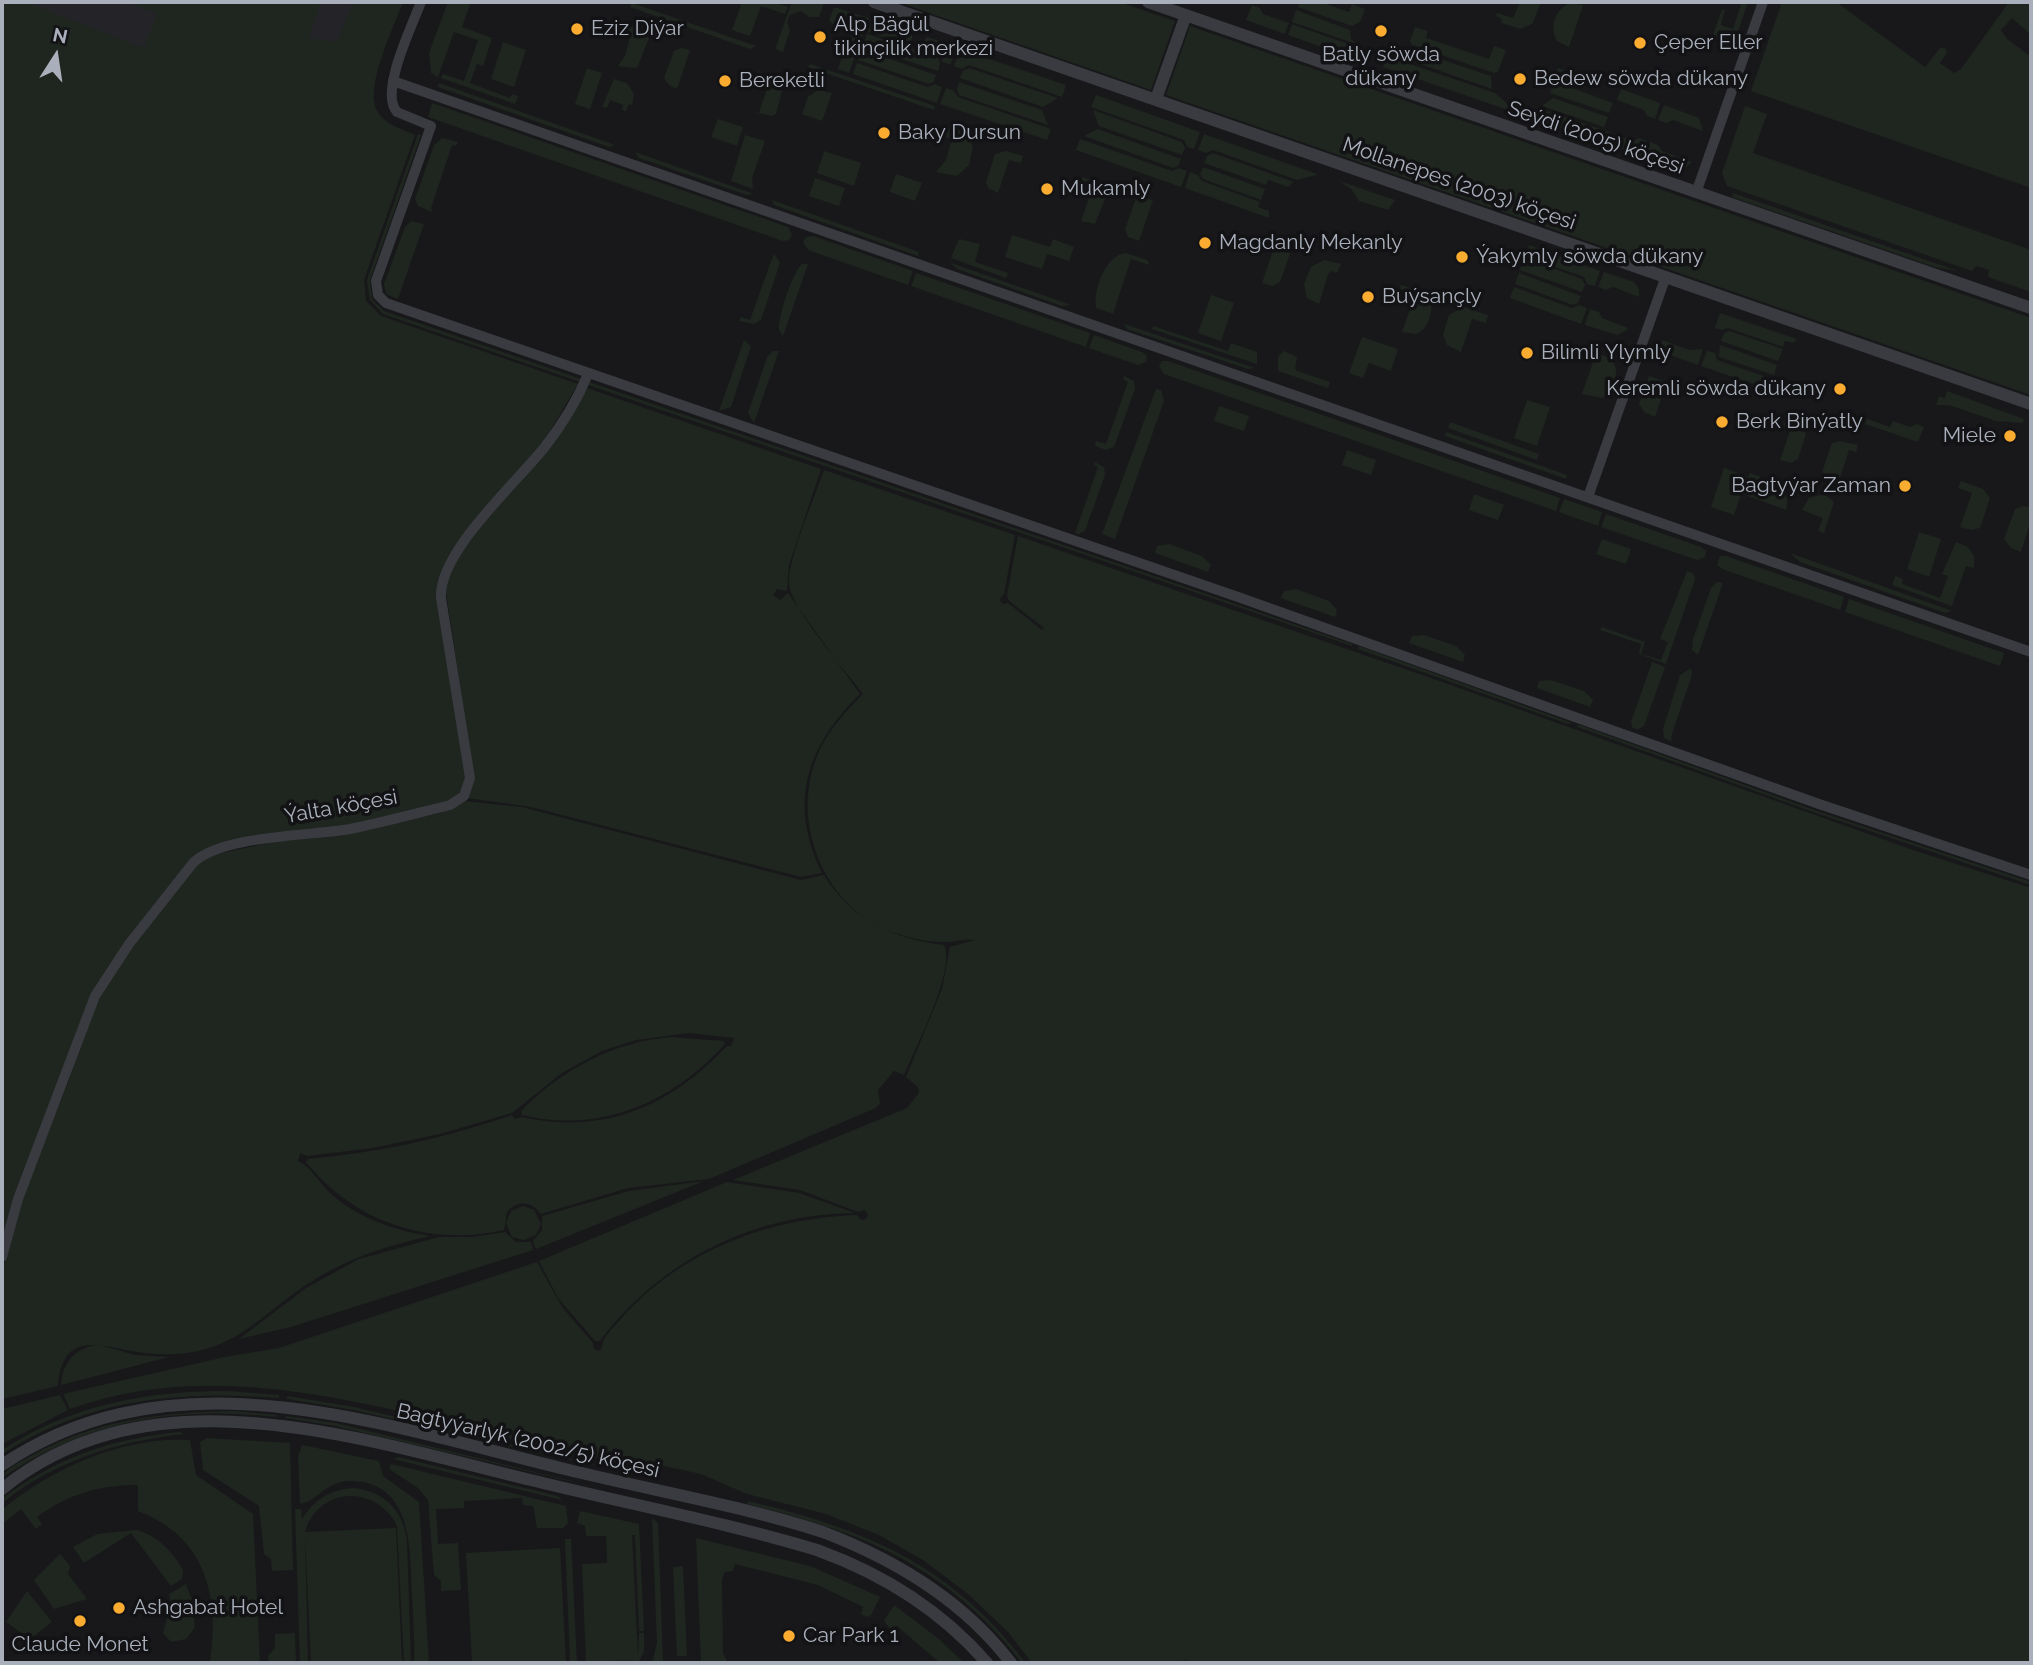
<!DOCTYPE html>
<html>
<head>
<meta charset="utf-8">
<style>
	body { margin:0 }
	#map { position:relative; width:2033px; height:1665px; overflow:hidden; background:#18181b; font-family:Raleway,sans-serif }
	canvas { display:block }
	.frame { position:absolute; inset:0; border:4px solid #aab0bb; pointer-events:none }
	.north { position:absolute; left:21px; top:21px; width:70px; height:70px; -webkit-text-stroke:5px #131316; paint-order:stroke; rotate:12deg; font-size:19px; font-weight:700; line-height:28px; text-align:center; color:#aab0bb }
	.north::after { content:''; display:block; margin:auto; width:24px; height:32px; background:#aab0bb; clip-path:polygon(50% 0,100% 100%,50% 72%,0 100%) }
</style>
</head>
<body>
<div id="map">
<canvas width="2033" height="1665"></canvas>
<div class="frame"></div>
<div class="north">N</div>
</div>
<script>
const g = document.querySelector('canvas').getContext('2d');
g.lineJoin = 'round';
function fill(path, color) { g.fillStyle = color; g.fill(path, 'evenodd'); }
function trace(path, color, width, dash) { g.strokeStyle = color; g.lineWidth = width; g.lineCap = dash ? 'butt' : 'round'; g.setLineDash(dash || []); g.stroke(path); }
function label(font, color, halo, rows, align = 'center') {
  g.font = font + ' Raleway,sans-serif'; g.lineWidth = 7; g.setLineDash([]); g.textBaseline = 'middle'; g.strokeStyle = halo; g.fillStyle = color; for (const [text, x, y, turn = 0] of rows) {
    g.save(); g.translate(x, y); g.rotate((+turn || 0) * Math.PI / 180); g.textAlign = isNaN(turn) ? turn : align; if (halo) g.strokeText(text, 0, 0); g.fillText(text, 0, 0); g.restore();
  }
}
const built = new Path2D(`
	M2,2H357L346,34L282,91L148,54Z`);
const green = new Path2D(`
	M2,2H25L144,48L157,13L127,2H321L309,38L337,42L353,2H403C394,27 363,89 378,112C386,125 402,129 415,135L364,280L366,301L381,316L578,384L540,448L449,557L440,576L468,784L454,800L353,825L210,849L124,946L93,995L2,1246Z
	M448,2H471L462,27L492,38L483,66L477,64L470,83L510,98L512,94L518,96L515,104L441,78L443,74L464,81L478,40L454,32L438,77L431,73L429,53Z
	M742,2H773L788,7L785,14L761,6L750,36L732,30Z
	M792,2L824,3L819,17H809L801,11L790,15L787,22L790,30L783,52L775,49Z
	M898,2H1119L1175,21L1151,90Z
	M1300,2H1320L1349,12L1352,4L1365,9L1360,22L1352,26L1298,7Z
	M1520,2H1541L1533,23L1521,29L1501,23L1502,19L1496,16L1497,13L1513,18Z
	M1742,2H1748L1733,46L1713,35L1722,9L1725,10L1721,25L1733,29Z
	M1782,2H1836L1925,67L1940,48H1945L1947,53L1940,63L1954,73L1961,69L2009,2H2031V35L2012,18L2001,30L2006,38L2031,57V188L1751,91Z
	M632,3L756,46L750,49L630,7Z
	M1570,3L1583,5L1569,47L1557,41C1549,26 1555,10 1570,3Z
	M1252,5L1260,8L1263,14L1289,23L1285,34L1246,20Z
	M834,7L869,18L849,73L838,69L845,48L852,42V34L847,28L837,27L829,21Z
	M1296,10L1350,30L1351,39L1356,44L1292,22Z
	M872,20L912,32V46L868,32Z
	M621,22L643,30L649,38L637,68L618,66L625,56L631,34L619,29Z
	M1292,24L1359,48L1367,54L1364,62L1288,35Z
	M1190,26L2031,318V395L1166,95Z
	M1415,27L1428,31L1426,38L1489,59L1494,46L1506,50L1498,72L1494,73L1412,45L1410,41Z
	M867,34L938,58L940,64L938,71L863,46Z
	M927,37L957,47L950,65L943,62L940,56L918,48Z
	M503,42L526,50L514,87L491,79Z
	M681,48L690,50L677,89L669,85L664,78L674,51Z
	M861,49L936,75L934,82L929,84L858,60Z
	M960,49L1066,85L1062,97L969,65L962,69L954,66Z
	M1413,50L1491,76L1492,89L1403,58Z
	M1395,59L1495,93L1510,106L1508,110L1383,67L1385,60Z
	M857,63L928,87L935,84L942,87L937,103L853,74Z
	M810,64L935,106L934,110L808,67Z
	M587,68L602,73L590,109L575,104Z
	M969,68L1058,98L1043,107L960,78L963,71Z
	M1558,68L1570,72L1566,86L1613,103L1609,113L1550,93Z
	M758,71L784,83L776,114L772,116L748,111L759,113L770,80L757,76Z
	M614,79L627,83L634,94L632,105L629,104L626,111L622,110L623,105L610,100L607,108L602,107Z
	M959,82L1042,110L1048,125L959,95L957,89Z
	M439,83L615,145L609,147L438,87Z
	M946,88L954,91L958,97L1051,129L1047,140L940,104Z
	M1621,89L1660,103L1655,119L1647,116L1644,110L1617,100Z
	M818,90L832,93L822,121L802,114L808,97Z
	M1096,95L1200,132L1194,149L1187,147L1184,140L1091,107Z
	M1553,98L1608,117L1604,127L1542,106Z
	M432,103L788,227L792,235L789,240L783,241L428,117Z
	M1664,105L1699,118L1703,131L1673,120L1666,123L1658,120Z
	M1745,106L1767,114L1753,153L2031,250V292L1988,277L1989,270L1976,266L1972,271L1727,186L1722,173Z
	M1537,108L1603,130L1599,141L1519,114L1521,110Z
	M1093,110L1182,142L1185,148L1182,155L1099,126Z
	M718,119L743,127L737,146L711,137Z
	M943,125L965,133L973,146L969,165L957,176L936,172L946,160L952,139L940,135Z
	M1098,129L1181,159L1178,166L1173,168L1084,136Z
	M1606,131L1632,141L1639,138L1647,141L1641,156L1602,142Z
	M418,134L421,135L370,280L372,299L384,311L581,379L580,382L383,314L370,300L367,280Z
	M1204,134L1317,174L1316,175L1297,180L1213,150L1206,153L1198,150Z
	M745,135L765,141L752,178L753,189L731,181Z
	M442,138L458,142L456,146L452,145L431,208L432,212L418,206L415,199L434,145Z
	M1080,139L1172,171L1179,168L1187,171L1181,187L1076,150Z
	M1650,142L1658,145L1662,151L1692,162L1682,171L1645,158Z
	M824,151L861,163L854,186L817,173Z
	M1006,151L1023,156L1021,163L1009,160L998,193L988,188L986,182L995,154Z
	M635,152L754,194L747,195L639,158Z
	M1213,153L1294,182H1293L1288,187L1268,180L1266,185L1204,163L1207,156Z
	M1203,167L1265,189L1261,200L1203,179L1200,174Z
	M1190,172L1198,175L1202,181L1260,202L1258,207L1269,211V218L1185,188Z
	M896,174L922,183L915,201L890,192Z
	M1083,177L1101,184L1108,191L1095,224L1081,221L1092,189L1080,184Z
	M815,178L845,188L839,206L809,196Z
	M1339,181L1395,200L1388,210L1359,201L1351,189Z
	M1733,193L1958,271L1935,267L1732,197Z
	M1143,198L1153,200L1139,241L1128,237L1125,229L1135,201Z
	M772,200L919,252L918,256L774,205Z
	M411,221L424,224L398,299L386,294L384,284L405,227Z
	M1012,235L1050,247L1053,239L1074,247L1069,261L1047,254L1042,269L1005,257Z
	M813,236L913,271L908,285L808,250L803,242L806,237Z
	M959,239L980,244L975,262L1008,273L1006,278L951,258Z
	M1276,242L1285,246L1290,254L1280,282L1273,286L1262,283Z
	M1529,245L1600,271L1595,286L1587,284L1584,277L1525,256Z
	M774,253L780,263L761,320L754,324L739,321L741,317L750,320Z
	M1126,253L1147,260L1150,265L1131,259L1113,314L1096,308C1093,291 1105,255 1126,253Z
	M1524,258L1582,279L1585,285L1582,292L1520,270Z
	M1324,260L1341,264L1337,273L1331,271L1328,274L1319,304L1307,298L1304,284L1311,267Z
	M951,263L1071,305L1062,306L957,269Z
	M802,264H808L783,336L779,330C778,316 792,273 802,264Z
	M1604,272L1634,282L1639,289V297L1613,287L1606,290L1598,287Z
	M916,273L1090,333L1086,347L911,286Z
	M1519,273L1581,296L1578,303L1573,305L1515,284Z
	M1401,285C1418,291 1437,295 1430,317C1427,325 1425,330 1416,334L1402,332L1414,298L1399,293Z
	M1514,287L1572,308L1579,305L1587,308L1581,324L1510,298Z
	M1211,295L1234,303L1221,341L1198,333Z
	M1463,307L1488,315L1486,323L1472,319L1461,352L1447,345L1443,335L1449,315Z
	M1590,309L1599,312L1602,318L1628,328L1627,330L1617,335L1585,325Z
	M1720,313L1797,339L1793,343L1785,341L1783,347L1728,328L1722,330L1715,328Z
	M1124,324L1255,368L1248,369L1127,329Z
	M1153,326L1228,351L1231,343L1257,352V364L1152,329Z
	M1729,331L1783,349L1778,361L1721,341L1724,333Z
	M1094,335L1142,352L1147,356L1146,362L1138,365L1089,348Z
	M1362,337L1398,349L1391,371L1369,363L1363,378L1349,373Z
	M744,340L751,346L731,407L719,411Z
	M1662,340L1689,350L1703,349L1698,365L1670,355L1662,346Z
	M1720,345L1777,365L1774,375L1719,357Z
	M1583,348C1598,354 1622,357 1615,379C1612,387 1611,393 1603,398L1582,394L1593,362L1580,356Z
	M773,351H779L754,423L748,413L767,357Z
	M1284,351L1297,357L1295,369L1297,371L1330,382L1328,388L1278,371V357Z
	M1707,351L1715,353L1717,360L1772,379L1771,385L1794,393L1792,397L1701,366Z
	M1162,361H1168L1560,498L1556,511L1164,374L1159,366Z
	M1124,376L1134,381L1135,389L1114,447L1106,450L1095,446L1096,441L1106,444L1128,382L1123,379Z
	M1649,376L1667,382L1655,417L1644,412L1639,404Z
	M589,382L1352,644V646L588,385Z
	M587,388L821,469L789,565L787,591L777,589L773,595L780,600L788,593L860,694C806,747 788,803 822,873L801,877L531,807L467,798L474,780L445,585L457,558Z
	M1156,389L1161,390L1164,401L1115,539L1102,534Z
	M1947,391L2024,419L2023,423L1996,421L1949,405H1936L1939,396L1945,398Z
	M1527,400L1550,407L1537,446L1514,438Z
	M1219,406L1249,416L1244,431L1214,421Z
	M1867,419L1890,427L1893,421L1910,427L1917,424L1924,427L1918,442L1865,424Z
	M1785,420L1802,427L1806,434L1798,459L1791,463L1780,460L1791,428L1783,426Z
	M1450,422L1539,454L1537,460L1448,428Z
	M1446,432L1567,475L1566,479L1445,436Z
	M1840,441L1858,445L1856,452L1849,450L1838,484L1822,472L1832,443Z
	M1347,450L1376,460L1371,475L1342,465Z
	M1095,462L1104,467L1105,475L1085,531L1079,534L1075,533L1098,467L1094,465Z
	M1724,468L1747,476L1734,515L1711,507Z
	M824,470L1015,535L1004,594L999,600L1003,604L1008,603L1042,630L1044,628L1009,601L1007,595L1018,536L1434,679L1916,851L2031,888V1663H1183L1188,1659L1178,1663H1032L1008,1632L968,1594L923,1560L879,1535L826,1514L747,1494L701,1474L655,1464L611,1462C555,1449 498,1435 441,1421C320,1392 192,1365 70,1409L63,1394L225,1357L279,1348L537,1262L562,1307L593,1343L594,1349L600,1351C602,1348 602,1345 603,1342C605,1335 615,1326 619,1321C680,1251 767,1218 857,1215L861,1220L866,1219L868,1214L864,1210L858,1212L800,1190L733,1180L907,1108L919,1093L918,1087L906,1077L942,989L950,947L975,940C968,938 954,942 944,942C924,942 900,936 882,928C817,896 790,813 820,749C831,727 846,711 863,694C846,671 790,608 789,583C788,557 815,497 824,470Z
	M1750,473L1761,477L1754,486L1757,492L1762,489L1763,478L1774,482L1767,491L1770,496L1775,494L1776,483C1787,488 1789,498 1786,510L1743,494Z
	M1961,481L1983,489L1990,498L1980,528L1971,530L1960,527L1972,493L1958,488Z
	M1474,494L1504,505L1498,520L1469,510Z
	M1824,494L1834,502L1824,533L1818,531L1823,518L1802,510L1809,498Z
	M1564,499L1602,512L1598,526L1559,512Z
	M2023,506L2031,507V520L2021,552L2011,548L2004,539L2015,509Z
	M1606,514L1701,547L1706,551L1705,557L1697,560L1601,527Z
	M1919,532L1941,539L1929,577L1907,569Z
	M1602,539L1631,549L1626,564L1596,554Z
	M1956,542L1968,547L1974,556V568L1966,566L1952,606L1892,585L1895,576L1903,579L1902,584L1940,598L1948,576L1942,574Z
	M1169,544L1202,556L1211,565L1208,572L1155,553L1157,546Z
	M1790,553L1952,611L1945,613L1800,562Z
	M1720,556H1726L1844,597L1840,610L1722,569L1717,565Z
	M1687,571L1694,574L1695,579L1666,664L1639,654L1641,644L1600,630L1602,627L1645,642L1641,654L1661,660L1668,642L1660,639Z
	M1717,582L1723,583L1698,655L1692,650L1693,639L1711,588Z
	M1296,589L1329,601L1337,610L1335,617L1281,598L1284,591Z
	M1849,599L2004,653L2000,666L1845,612Z
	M1424,635L1456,646L1465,655L1463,662L1409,643L1412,636Z
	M1359,646L1572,723L1568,724L1358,649Z
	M1652,662L1665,667L1644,726L1637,730L1632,727L1631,722Z
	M1691,668L1692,675L1671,737L1672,742L1664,738L1663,729L1680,675Z
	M1551,680L1584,691L1593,700L1590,707L1537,688L1539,681Z
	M1580,725L1817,811L2031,882V885L1816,813L1575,726Z
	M464,801L522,807L801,880L824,875C852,920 893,939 944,945C956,970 915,1049 904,1075L894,1071L878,1090L880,1103L876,1108L709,1179L628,1188L541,1214C531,1201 518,1200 507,1212L504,1230C428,1247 354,1222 306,1162L308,1159C377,1153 445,1138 512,1115L515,1119L521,1117C605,1135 669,1107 727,1046H731L734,1038L689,1033L636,1040L602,1051L562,1073L512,1113L440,1134L373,1148L307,1156L300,1153L298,1161C310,1166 319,1182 329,1192C357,1218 393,1230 430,1236C387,1246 348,1258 311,1282C272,1306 245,1341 198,1351C180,1355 162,1355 144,1353C108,1349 62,1325 58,1386L2,1399V1274L13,1225L30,1179L69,1080L92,1014L110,974L196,864L212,855Z
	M670,1037L724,1041L725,1044C672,1103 600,1134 522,1115L521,1111C561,1070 613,1042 670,1037Z
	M704,1181L536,1249L533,1241L542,1230V1216L629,1191Z
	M727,1182L799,1193L855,1213C754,1214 661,1260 600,1341H595L558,1298L539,1261Z
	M523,1206L534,1210L541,1224L536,1235L524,1240L512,1237L506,1223L511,1211Z
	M505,1232L516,1242H531L533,1250L291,1327L239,1339L306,1288L359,1259L439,1237H473Z
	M100,1345L135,1355L169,1357L61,1385C62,1362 77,1346 100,1345Z
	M227,1391L279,1395V1398C180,1390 87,1399 2,1454V1450C71,1405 146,1391 227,1391Z
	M60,1395L68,1410L2,1444V1409Z
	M287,1396L354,1407L642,1476L354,1410L287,1399Z
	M234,1411L277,1415V1417C175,1406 87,1420 2,1478C6,1468 21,1461 31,1456C95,1420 162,1412 234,1411Z
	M286,1416L336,1423L612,1491L335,1426L285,1418Z
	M180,1432L184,1434C115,1442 57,1460 2,1503V1499C55,1458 113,1438 180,1432Z
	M207,1438L290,1443L293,1570L272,1571L271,1559L264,1554L259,1506L203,1470L200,1442Z
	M190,1440L196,1475L253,1514L260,1663H210C220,1596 206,1537 138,1511V1485C100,1485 68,1494 37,1517L42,1524L36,1529L21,1509L2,1524L4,1508C54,1467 124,1436 190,1440Z
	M302,1445L379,1461L383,1476L419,1502L429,1663H414C415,1640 413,1616 412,1593C410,1551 413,1483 353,1481C326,1480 318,1501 300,1504L298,1456Z
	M398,1457L558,1496L562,1500L393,1459Z
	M391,1464L566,1506L568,1523L563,1528H537L533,1506L523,1505L522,1498L464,1501V1508L436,1509L438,1544L458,1543L461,1590L441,1591V1581L434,1575L428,1500L418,1488L389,1469Z
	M355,1488C385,1492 404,1511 407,1542L411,1663H404L397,1526C377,1484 318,1486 305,1532L396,1528L402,1663H311L305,1534L308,1663H300L295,1509H301L302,1519C315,1499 331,1489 355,1488Z
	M748,1501C865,1529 950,1564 1026,1663H1022C946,1565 863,1532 747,1504Z
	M580,1511L639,1524L644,1631H639L635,1535H632L638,1656L639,1633H644V1652L638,1663H600L634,1660L586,1662L582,1564L607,1563L606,1536H586L585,1526L577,1523Z
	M652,1518L658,1523L663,1663H652L657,1643Z
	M137,1530C158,1536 172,1551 183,1570L182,1579L171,1586L131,1533L84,1563L73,1547L97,1534Z
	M696,1538L810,1566L880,1597L871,1615L867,1617L861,1614L863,1607L818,1585L735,1564L733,1571L725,1572L722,1579L723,1653L728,1663H701Z
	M565,1539H571L577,1663H570Z
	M560,1548L566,1663H472L466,1553Z
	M60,1554L70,1566L68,1574L87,1599L54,1609L34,1580Z
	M683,1566L687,1656H677L673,1567Z
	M186,1584L192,1600L195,1627L186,1639L171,1642L163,1633L171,1604L169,1594Z
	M27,1591L52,1622L30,1639L6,1622Z
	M894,1605L939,1639L964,1663H940L897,1626L892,1631L884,1621Z
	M295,1633L296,1663H269L268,1656L275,1648V1634Z`);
const minor = new Path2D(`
	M421,2C412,26 379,93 397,112L431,126L376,281L378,295L386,303L1241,598L1819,804L2031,875
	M393,81L2031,652
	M1696,193L1763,2
	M1588,497L1666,276
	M2,1257L18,1199L95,996L129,944L193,863C221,835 311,836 350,829C384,822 417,813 450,805L464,796L470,778L441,598C438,553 515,484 544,448C562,425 577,401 588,374`);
const tertiary = new Path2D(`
	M874,2L2031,404
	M1148,2L2031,308
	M1156,99L1186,15
	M2,1465C173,1349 382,1425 565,1469C650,1490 739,1505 823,1532C896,1560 963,1600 1011,1663
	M2,1489C156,1364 372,1443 543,1483C634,1505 727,1523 817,1550C883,1574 941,1610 987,1663`);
const markers = [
	[577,29,7,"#faac31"],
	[1381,31,7,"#faac31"],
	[820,37,7,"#faac31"],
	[1640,43,7,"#faac31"],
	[1520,79,7,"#faac31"],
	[725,81,7,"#faac31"],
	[884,133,7,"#faac31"],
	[1047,189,7,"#faac31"],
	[1205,243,7,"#faac31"],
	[1462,257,7,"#faac31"],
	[1368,297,7,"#faac31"],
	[1527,353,7,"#faac31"],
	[1840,389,7,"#faac31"],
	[1722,422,7,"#faac31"],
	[2010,436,7,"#faac31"],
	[1905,486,7,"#faac31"],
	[119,1608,7,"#faac31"],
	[80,1621,7,"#faac31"],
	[789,1636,7,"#faac31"]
];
const poiNames = [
	["Alp Bägül",834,25],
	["tikinçilik merkezi",834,49],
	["Eziz Diýar",591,29],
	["Çeper Eller",1654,43],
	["Batly söwda",1381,55,"center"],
	["dükany",1381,79,"center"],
	["Bedew söwda dükany",1534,79],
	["Bereketli",739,81],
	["Baky Dursun",898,133],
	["Mukamly",1061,189],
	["Magdanly Mekanly",1219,243],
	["Ýakymly söwda dükany",1476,257],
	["Buýsançly",1382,297],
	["Bilimli Ylymly",1541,353],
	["Keremli söwda dükany",1826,389,"right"],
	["Berk Binýatly",1736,422],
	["Miele",1996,436,"right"],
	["Bagtyýar Zaman",1891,486,"right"],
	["Ashgabat Hotel",133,1608],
	["Car Park 1",803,1636],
	["Claude Monet",80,1645,"center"]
];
const streetNames = [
	["Seýdi (2005) köçesi",1596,138,19],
	["Mollanepes (2003) köçesi",1459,184,19],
	["Ýalta köçesi",341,807,-10],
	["Bagtyýarlyk (2002/5) köçesi",528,1441,13]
];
fill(built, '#242428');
fill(green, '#1e261f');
trace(minor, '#393b40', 10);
trace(tertiary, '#393b40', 12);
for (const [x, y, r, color] of markers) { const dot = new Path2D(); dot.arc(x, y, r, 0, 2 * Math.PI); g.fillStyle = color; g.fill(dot); trace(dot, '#131316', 2.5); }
label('21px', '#aab0bb', '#131316', poiNames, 'left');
label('21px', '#aab0bb', '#131316', streetNames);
</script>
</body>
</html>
